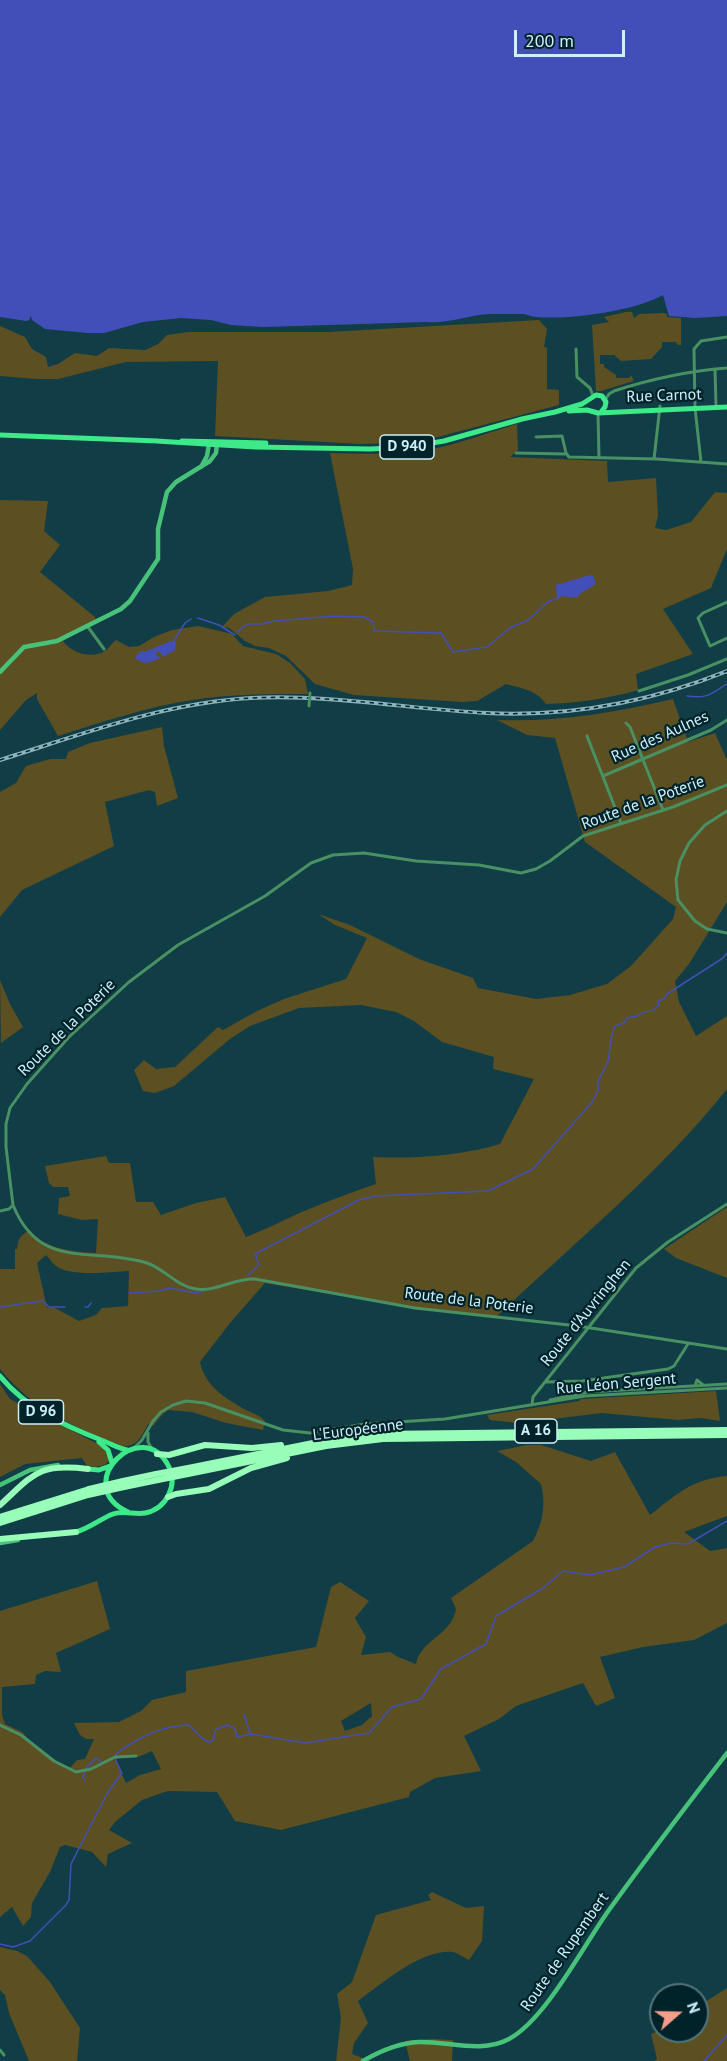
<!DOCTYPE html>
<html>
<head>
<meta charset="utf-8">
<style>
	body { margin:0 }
	#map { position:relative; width:727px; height:2061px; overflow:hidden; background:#113d46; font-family:"PT Sans",sans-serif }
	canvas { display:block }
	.north { position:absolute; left:649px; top:1983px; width:60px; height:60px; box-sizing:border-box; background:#00232a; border:2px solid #51757d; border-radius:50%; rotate:70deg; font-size:16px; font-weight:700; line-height:24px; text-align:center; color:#cbf1fa }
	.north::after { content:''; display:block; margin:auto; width:21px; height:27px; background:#f49e8a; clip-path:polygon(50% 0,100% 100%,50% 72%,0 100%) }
	.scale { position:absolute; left:514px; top:30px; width:111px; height:27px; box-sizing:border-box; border:3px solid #cbf1fa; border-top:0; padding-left:8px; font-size:18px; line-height:21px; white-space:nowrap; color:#cbf1fa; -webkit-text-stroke:4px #00232a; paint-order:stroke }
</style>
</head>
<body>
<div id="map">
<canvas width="727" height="2061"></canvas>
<div class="north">N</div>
<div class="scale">200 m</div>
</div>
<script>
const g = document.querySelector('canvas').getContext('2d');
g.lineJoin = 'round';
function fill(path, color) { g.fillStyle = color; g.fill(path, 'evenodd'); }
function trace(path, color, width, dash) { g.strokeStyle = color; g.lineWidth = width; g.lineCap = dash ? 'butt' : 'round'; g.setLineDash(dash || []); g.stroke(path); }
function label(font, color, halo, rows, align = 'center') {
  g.font = font + ' "PT Sans",sans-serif'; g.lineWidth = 4.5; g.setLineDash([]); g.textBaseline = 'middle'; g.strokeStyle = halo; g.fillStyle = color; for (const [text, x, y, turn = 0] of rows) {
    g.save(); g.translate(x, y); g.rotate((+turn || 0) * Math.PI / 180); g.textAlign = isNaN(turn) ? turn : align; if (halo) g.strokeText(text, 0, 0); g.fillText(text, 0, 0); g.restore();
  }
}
const green = new Path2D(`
	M626,312H632L634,318L639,314L664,313L667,314V317L681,318V345H678L676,342H662V347L651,359L621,361L614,355H600V364H604V367L616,375V378H629L631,375L634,381L601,391H596L592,325L609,322L604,317Z
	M539,320L547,329L544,347L547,348V389L559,390V405L434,438L400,443L361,444L215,436L218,361L126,362L58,379H36L0,376V326L25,337L32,349L46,357L48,367L58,364L75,353L97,356L109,348L145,350L158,344L167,335L188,332H329Z
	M517,424L518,450L510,457L607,461L608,482L656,478L658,516L655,528L666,530L691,522L715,492L727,493V549L711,588L663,609L693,654L636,674L638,690C607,699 578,703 546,704C537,690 520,688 506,684L477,701L462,702L354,695L315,684L286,656L269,648L255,646L245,641L229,628L222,627L234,614L265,597L328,591L352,585L353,569L330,453C363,454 395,455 428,450C458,444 487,433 517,424Z
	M0,500L48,501L44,531L60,545L40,572L95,617L96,622L63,641C71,653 92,659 105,651C109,648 112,643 116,640L129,647L139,646L154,637L172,630L198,626L232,634L243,646L276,654L290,663L305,679L308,694C269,694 231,694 192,700C147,707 102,722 58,736L37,699V693L26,700L0,730Z
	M673,699L688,742L715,733L727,760V902L689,964L675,981L679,1002L696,1036L727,1016V1089C659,1174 575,1242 496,1317L415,1308L265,1283L230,1323L200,1362C205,1386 224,1397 244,1409C251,1413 259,1414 265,1421L263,1430L226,1423L192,1412L168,1410L160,1417L153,1426L148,1424C143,1435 136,1448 122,1446C76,1428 32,1409 0,1369V1269H15V1249H17C18,1238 21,1235 30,1230C43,1249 74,1252 96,1253L98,1219L82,1220L58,1214L59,1198L70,1196L68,1187H53L49,1183L45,1166L106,1156L109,1163H130L136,1202H153L161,1215L196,1203L225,1197L246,1237C264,1230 280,1222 297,1214C323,1203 349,1193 376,1184L373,1157C416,1159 459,1156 500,1144L534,1079L493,1069L494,1057L442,1042L414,1021L396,1012L361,1005L299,1008L250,1026L230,1039L174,1086L155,1093L143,1091L134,1070L144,1060L156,1069L175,1067L218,1027L223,1030L257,1011L284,999L346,979L367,938L335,925L318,914L350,925L419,959L473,978L478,988L536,999L570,995L607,984L631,966L673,919L676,907L585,842L555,738L527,735L497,720C557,722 614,713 673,699ZM46,1255C49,1258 52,1263 56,1266C71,1277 110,1272 129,1271L128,1306L102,1308L96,1315L79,1321L53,1307L47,1308L37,1263Z
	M162,727L164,746L178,798L157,806L155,792L149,790L105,802L114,846L22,890L0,917V792L16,783L26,766L50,759H66L68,752L90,743Z
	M0,980L10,1004L23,1027L1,1043Z
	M727,1207V1278L676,1258L664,1249Z
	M0,1384L10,1399L102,1446L107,1453L110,1460C103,1468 96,1467 87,1466L82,1458L25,1464L0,1477Z
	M716,1391L720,1421L700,1418L678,1420L602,1413L519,1423L490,1420L487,1415L579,1401L581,1399Z
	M527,1445H541L591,1461L615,1452L650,1515C677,1494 692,1479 727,1476V1516L684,1532L710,1551L727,1548V1623L694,1640L643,1647L600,1657L615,1698L596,1706L583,1683L516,1706L499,1719L464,1736L481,1771L435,1778L410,1792L409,1797L281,1830L235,1821L217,1792L168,1791L159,1794L142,1800L115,1822L109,1830L132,1843L108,1854L106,1867L92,1852L65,1845L60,1847L50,1872L32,1903L31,1917L23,1926L12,1907L0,1917V1611L97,1581L110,1629L56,1653L61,1672L45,1671L36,1675L35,1684L2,1687V1715L5,1724L22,1732L33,1745L54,1761L70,1768L77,1760L85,1759L94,1739H86L80,1735L74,1723L119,1722L141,1711L152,1700L186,1692V1671L316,1647L331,1587L340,1582L369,1601L355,1618L366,1637L361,1655L390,1652L398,1657L416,1664C420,1640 452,1635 456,1609L451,1598L533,1541C543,1522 546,1505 541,1484L516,1462L497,1451ZM371,1703L372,1716L362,1725L345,1731L341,1721ZM152,1751L161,1769L140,1775L126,1783L116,1761L114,1760L122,1757H138Z
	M432,1892L466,1908L484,1906L482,1941L469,1960C464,1958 458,1953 453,1952C421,1949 383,1983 358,2001L368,2023L354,2043L352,2054L363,2058L364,2061H336L341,2018L337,1994L352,1982L376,1915L431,1900L428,1895Z
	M0,1947L17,1951L27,1956L50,1982L80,2028L77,2061H29L9,2013L5,1995L0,1990Z
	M727,1988V2061H654L657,2059L651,2034L661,2030L697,2031V2007Z
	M432,2039L453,2040L452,2061H410L405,2041Z`);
const water = new Path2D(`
	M0,0H727V316L695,318L669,316L663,295C635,311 569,320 536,317C531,317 527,314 523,314C512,314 501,314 490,314C468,315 448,324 426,322L263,327L231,325L211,320L181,318L143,322L104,333H88L45,329L32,320L31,316L29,320L26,321L0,317Z
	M590,575L593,576L596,584L581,593L576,598L562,596L557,600L556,585Z
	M171,641L176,642L175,650L163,657L160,652H157L156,655L161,658C151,661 147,667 135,658L140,651H147Z`);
const stream = new Path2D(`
	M198,618L219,625L235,635
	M237,632L247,624H261L275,621L334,616L364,617L373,622L374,631L441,633L453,652L487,647L511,627L527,621L549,601L556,599
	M173,642L185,623L191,619
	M687,696C708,699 710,694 727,684
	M248,1275L259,1265L255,1254L359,1200L375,1196L488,1191L533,1169L592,1102L598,1091V1081L608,1062L612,1033L615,1026L624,1023L627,1018L638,1016L643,1012L652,1011L659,1005L658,1001L664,999L667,994L723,958L727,953
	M129,1293L160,1291L169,1288L196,1293L205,1291
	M0,1307L43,1301L49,1307H65
	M85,1307H88L91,1303
	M244,1714L250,1733
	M85,1781L83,1777L86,1768L96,1758L101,1762
	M0,1944L13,1947L30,1941L66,1905L69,1900L71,1864L108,1792L122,1773L116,1761V1754C139,1737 160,1726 189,1725L203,1739L209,1742L213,1740L216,1729L228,1725L235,1729L237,1737L251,1734L305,1743L369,1733L392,1707L421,1699L441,1669L486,1644L496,1616L543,1588L563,1571L590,1575L624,1567L655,1547L671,1543L688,1544L727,1521
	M704,2061L727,2035`);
const street = new Path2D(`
	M576,349L577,377L590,388L593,396
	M715,369L716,406
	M605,400L609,394L614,391C651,379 688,371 727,368
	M598,413L599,458
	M536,437L562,436L566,453L569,457L657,459L727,464
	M516,453L565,454
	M654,459L660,406
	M701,462L695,408L694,349L701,341L727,337
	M727,602L703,613L698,618L710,646L727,638
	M88,627L104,649
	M639,691L688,675L727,659
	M626,723L630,727L663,810
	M587,736L621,823
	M603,776L711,730L727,720
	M727,785L673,807L583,836L550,861L536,869L521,873L479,865L416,861L364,853L333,855L311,863L265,896L178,945L129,982L69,1037L27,1084L10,1108L6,1124V1147L13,1205C40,1272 92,1246 147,1263C165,1269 176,1286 196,1289C216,1292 234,1278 255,1279L415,1308L578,1326L727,1349
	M727,811L705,825L689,843L680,861L676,880L678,900L695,921L707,929L727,933
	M0,1211L9,1209L13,1205
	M546,1382L582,1381L668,1369L674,1366L688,1344
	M695,1386L697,1380L703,1385
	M550,1400L588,1392L727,1384
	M532,1405L533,1397L636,1268L668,1242L727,1204
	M148,1433V1442L152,1449
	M134,1448L142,1440L153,1421L161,1412L173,1405L186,1401L205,1403L283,1430L310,1433L365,1424L445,1419L585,1396L727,1388
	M0,1725L21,1735L54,1761L76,1772L91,1769L115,1757L136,1756
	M0,2050L4,2055`);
const secondary = new Path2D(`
	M201,467L207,456L209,444
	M0,672L24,647L57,641L121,609L130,601L158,559V529L167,492L176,482L210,461L216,453L217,443
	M0,1485L30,1470L58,1465
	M0,1543L18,1540
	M363,2061C380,2051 399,2043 419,2042C448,2041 481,2054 509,2039C546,2019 583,1946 609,1910C647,1857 687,1805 727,1753`);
const primary = new Path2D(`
	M569,411L587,410L598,413L727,407
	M0,435L158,441
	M156,441L255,447L370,449L408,447L444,441L522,419L555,412L582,404L596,395L602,396L606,402L605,407L601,412
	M182,441L266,443
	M0,1376C26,1408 63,1425 101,1440C110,1443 117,1448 127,1450
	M99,1442L108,1450L112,1463
	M88,1469L99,1470L110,1466
	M76,1532C90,1528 100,1519 113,1514C124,1510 134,1515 145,1513C166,1509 178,1486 169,1467C143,1413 69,1485 128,1512`);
const highway = new Path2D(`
	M157,1454L169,1455L205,1445L252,1448L281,1445
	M188,1468L323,1441L377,1434L727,1430
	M188,1474L326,1446L383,1439L727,1435
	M123,1481L156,1474
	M124,1487L158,1480
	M168,1497L176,1494L209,1489L251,1468L287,1458
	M0,1505C34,1474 38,1463 88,1469
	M0,1517L89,1489
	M0,1523L88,1495
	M0,1539L76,1532`);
const rail = new Path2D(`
	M0,760C83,734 163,703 251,698C330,694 408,709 487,713C570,717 650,702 727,671`);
const streetBridge = new Path2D(`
	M309,706L310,693`);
const highwayBridge = new Path2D(`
	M156,1474L188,1468
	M158,1480L188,1474
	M89,1489L123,1481
	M88,1495L124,1487`);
const shields = [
	[407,447,54],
	[41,1412,45],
	[536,1431,42]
];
const shieldNames = [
	["D 940",407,447],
	["D 96",41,1412],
	["A 16",536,1431]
];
const streetNames = [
	["Rue Carnot",664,396,-2],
	["Rue des Aulnes",660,737,-24],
	["Route de la Poterie",643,803,-20],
	["Route de la Poterie",67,1028,-45],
	["Route de la Poterie",469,1301,7],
	["Route d'Auvringhen",586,1313,-51],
	["Rue Léon Sergent",616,1384,-5],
	["L'Européenne",358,1430,-7],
	["Route de Rupembert",565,1952,-55]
];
fill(green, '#5c4f22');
fill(water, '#434fb9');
trace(stream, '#434fb9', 1.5);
trace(street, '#499062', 3);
trace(secondary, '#48c279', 4.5);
trace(primary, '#3ee989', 5);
trace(highway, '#97fdb8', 6);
trace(rail, '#8bb3bc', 4);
trace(rail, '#00232a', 1.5, [4.5]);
trace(streetBridge, '#499062', 3);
trace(highwayBridge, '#97fdb8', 6);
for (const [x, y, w] of shields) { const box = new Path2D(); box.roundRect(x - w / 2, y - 12, w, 24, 4.5); g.fillStyle = '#00232a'; g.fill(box); trace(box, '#cbf1fa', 1.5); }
label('bold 15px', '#cbf1fa', null, shieldNames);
label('16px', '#cbf1fa', '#00232a', streetNames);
</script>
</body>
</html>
